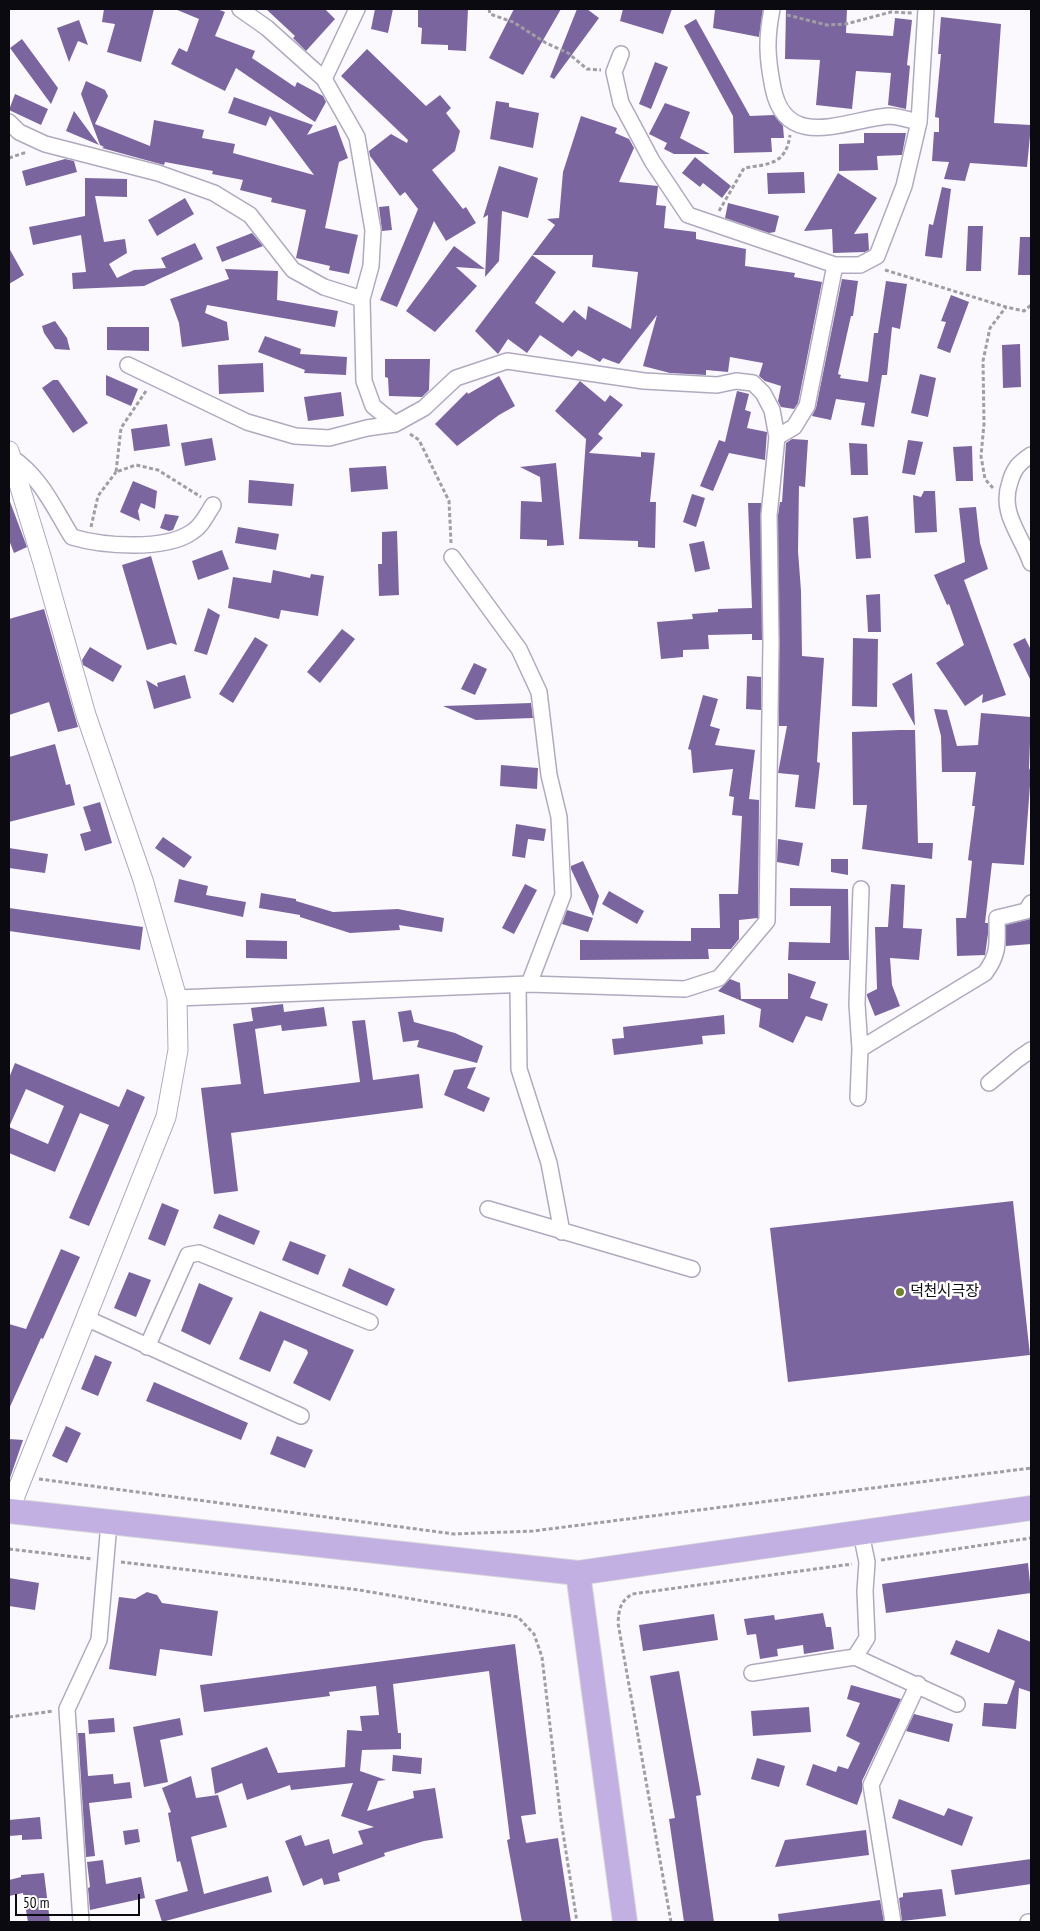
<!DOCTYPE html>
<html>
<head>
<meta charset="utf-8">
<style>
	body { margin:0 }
	#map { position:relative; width:1040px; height:1931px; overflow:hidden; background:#fbf9fe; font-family:"PT Sans Narrow",sans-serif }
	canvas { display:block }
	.frame { position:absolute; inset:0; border:10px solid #0c0a11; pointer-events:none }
	.scale { position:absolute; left:15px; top:1894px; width:125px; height:22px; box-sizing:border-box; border:2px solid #0c0a11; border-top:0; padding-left:6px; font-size:15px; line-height:18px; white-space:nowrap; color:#0c0a11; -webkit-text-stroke:4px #fff; paint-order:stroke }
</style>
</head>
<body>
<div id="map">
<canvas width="1040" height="1931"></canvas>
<div class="frame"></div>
<div class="scale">50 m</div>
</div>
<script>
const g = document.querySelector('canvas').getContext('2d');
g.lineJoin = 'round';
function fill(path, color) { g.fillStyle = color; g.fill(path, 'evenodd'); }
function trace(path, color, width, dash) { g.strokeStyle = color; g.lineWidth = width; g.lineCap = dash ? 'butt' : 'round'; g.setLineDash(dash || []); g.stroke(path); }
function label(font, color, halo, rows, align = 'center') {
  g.font = font + ' "PT Sans Narrow","Noto Sans KR",sans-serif'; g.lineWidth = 5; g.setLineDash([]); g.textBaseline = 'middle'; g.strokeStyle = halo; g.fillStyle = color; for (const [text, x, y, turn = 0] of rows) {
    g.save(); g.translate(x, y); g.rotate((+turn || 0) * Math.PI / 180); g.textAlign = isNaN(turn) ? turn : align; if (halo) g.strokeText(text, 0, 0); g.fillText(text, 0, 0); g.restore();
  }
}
const building = new Path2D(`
	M104,9H154L141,62L107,52L115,24L102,22Z
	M175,9H217L225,12L215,36L255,51L252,58L295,87L297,82L323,96L326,102L315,122L236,68L225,91L171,64L179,48L187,52L199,19Z
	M266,9H325L335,19L306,51L293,38L295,36Z
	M375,9H393L388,33L371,29Z
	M418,9H468L466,51L448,50V45L421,44L422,28L418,27Z
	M514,9H561L523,75L489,58Z
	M577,9H587L599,18L554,79L550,77Z
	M623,9H672L663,34L620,21Z
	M715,9H763L759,37L713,28Z
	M786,9H847L846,33L893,36L895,18L912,20L907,65L910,66L906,109L888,105L891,73L856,71L852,109L816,105L820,60L785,59Z
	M941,17L1001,24L994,123L1031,125L1027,167L970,163L965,181L944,179L949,162L932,161L934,132H939V118L935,117L941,54H938Z
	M696,19L750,116L774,115L783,126L784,138H771L772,152L734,153L733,116L684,26Z
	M79,20L88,45L78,41L69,62L57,28Z
	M22,39L58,88L51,104L10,48Z
	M367,49L426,106L440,95L451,108L446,113L460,131L455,151L432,170L463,209L466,207L476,223L446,241L434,221L397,307L380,300L418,209L405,192L400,196L370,156L369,151L391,134L407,143L408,140L341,76Z
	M655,62L668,67L651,109L639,104Z
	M86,81L105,90L108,96L95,124L150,146L154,120L204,130L202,138L235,144L233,153L314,175L270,116L266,126L228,113L234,97L313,125L307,135L336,125L348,158L339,162L325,228L358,235L349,274L329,270L330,266L296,258L306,210L271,202L272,198L240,190L243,180L212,174L213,171L165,162L164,165L102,148L104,147L100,145L81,94Z
	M15,94L48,109L41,125L9,110Z
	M496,101L509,103V107L539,113L533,148L490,139Z
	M665,103L690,112L680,138L710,154H674L664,149L667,143L649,134Z
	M74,111L99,145L66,131Z
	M581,116L617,128L615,133L629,139L634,148L619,182L658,186L656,205L666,206L664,228L696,232V239L746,249L745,266L795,273L794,277L822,282L798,403L794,409L781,407L778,401L781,386L765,381L759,376L763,363L730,357L728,372L706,370V375L670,373L643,366L657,315L619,364L603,358L600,362L578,350L572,357L540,335L527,353L508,339L498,354L475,331L555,225L547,219L559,218L563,172ZM532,255H593L592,267L638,272L631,329L588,306L586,320L574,310L563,323L535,303L556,272Z
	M864,133H906L902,155L877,156L878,170L839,171V144L864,143Z
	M695,157L731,186L722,198L703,183L700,187L682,173Z
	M65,159L74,161L77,172L26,186L22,171Z
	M499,166L538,178L528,218L502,211L499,261L485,277L488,215L483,218Z
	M804,172L805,193L768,194L767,173Z
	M838,173L877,198L854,234L868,233L869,250L865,252L833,253L832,229L804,231Z
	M85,178L127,179V197L95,196L104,242L125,239L127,253L109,264L117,278L134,270L166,268L161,258L195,243L203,259L144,286L73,289L72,273L86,272L81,235L33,245L29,227L85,216Z
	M942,187L951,189L942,258L925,256L929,224L933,225Z
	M185,198L194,214L157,236L148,220Z
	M728,203L779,216L775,232L769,233L725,218Z
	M389,206L392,230L382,231L379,207Z
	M968,226H983L981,271H966Z
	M252,233L263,246L222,262L216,247Z
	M1020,237H1031V275H1018Z
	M454,246L485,269L456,267L477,286L435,332L406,311Z
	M9,248L24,275L9,284Z
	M225,269L278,271L277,300L338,311L335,327L207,305L205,313L227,322L229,340L182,347L179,323L170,299L229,279Z
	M842,279L858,281L853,316H851L838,374L841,375L840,378L868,382L874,333H878L886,281L907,284L900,329L892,327L887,375H882L874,427L861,425L865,403L836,399L831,420L812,416L816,408Z
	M951,295L969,302L950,353L937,348L946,322L941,321Z
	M55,321L67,338L70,350L55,349L44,333L42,326Z
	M107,327H149V351L107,350Z
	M265,336L301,349L300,354L347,357L346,375L304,373L305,370L258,352Z
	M1020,344L1021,387L1003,388L1002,345Z
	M385,359H430L429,390L422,397L389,396L388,378L385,377Z
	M263,363L264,392L219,394L218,365Z
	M920,374L936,378L928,417L911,413Z
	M106,375L138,389L131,406L106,395Z
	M499,376L515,406L499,415L457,446L435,424L467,392L468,394Z
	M53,380H58L88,423L73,433L42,388Z
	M580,381L605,402L610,395L623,405L598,434L603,438L589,453L641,457V452L655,453L650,502H656L655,548L638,547V541L579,539L586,439L555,411Z
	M737,391L749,394L745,410L751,412L747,428L767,432L765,460L729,453L713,491L700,486L719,440L725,442Z
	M341,392L344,416L308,421L304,397Z
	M167,424L170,446L134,451L131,429Z
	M212,438L216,460L185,466L181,443Z
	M792,439L808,440L805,487L799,486L798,551L801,591L802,656L824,658L817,762L820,763L815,809L795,807L799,775L778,773L787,726H779L778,515L780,502H782L786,443Z
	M908,440L923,442L915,475L902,473Z
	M849,443L867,444L868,475H851Z
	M972,446L973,481H956L953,447Z
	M556,463L564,545L547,546V540L520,539L521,501L542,502L540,477L520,467Z
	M386,466L388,489L351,492L349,468Z
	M249,480L294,484L292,506L248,503Z
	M133,481L157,491L155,509L141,503L138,511L140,521L120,512Z
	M924,491H935L937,532L915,533L913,495L921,497Z
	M692,494L705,498L696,527L683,522Z
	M9,499L27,547L14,553L9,540Z
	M748,503H761L762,640H752V634L708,635L709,649L683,650V657L661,659L657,622L693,619L692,614L718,612V609L752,608Z
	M976,507L980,543L988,569L964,580L1006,695L982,703L983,694L965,706L936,663L964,645L949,604L947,605L934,575L965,562L959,508Z
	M165,514L179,516L173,530L169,531L160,528Z
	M868,516L871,558L856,559L853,518Z
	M238,527L279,534L276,550L235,543Z
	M397,531L399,595L379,596L378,564H382V532Z
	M704,541L710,569L695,572L689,544Z
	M222,550L229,569L198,580L192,561Z
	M151,556L177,645L171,643L147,650L122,565Z
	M273,570L310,578L311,574L324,576L318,616L281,610L279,619L228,608L233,577L271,583Z
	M880,594L881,632H868L866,595Z
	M208,608L220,615L207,655L194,651Z
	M44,609L78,727L58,732L49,702L9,715V619Z
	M342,629L355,639L320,683L307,672Z
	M255,637L268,645L233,703L219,694Z
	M853,638L878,639L877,707L852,706Z
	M1025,638L1031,650V681L1013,644Z
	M90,647L122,666L113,682L83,665L82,660Z
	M474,663L487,669L475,695L461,689Z
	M912,673L915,726L892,684Z
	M185,675L191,698L154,709L146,680L158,687L157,683Z
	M747,676L761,677V710L746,709Z
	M703,695L718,699L710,726L720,729L715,745L755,750L749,799L759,800L758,918L739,920V939L731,949H708L709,959L580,960V940L691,941V928H720L719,894H738L742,816L732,815L734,797L729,796L733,769L693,773L691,750L688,749Z
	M531,703L533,718L476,720L443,706Z
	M934,709L947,710L957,746L978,745L981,713L1031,717L1029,768L1031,772L1024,865L992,863L985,923H988V934L985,955L957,956L956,918H966L972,861L968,860L975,806H972L976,772H942L941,736Z
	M899,730H915L918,843H933L932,859L862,849L867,805H853L852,732Z
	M55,744L66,785L70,784L75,805L9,822V757Z
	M501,765L538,768L537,789L500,786Z
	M100,802L112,843L85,851L80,834L91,831L83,807Z
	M516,824L546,829L544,841L528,839L525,858L512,856Z
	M163,837L192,857L184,868L155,848Z
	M778,839L803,843L799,866L777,862Z
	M9,848L48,854L45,873L9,868Z
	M831,859H848V875L831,872Z
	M583,861L599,896L593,916L571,869V866Z
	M179,879L208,886L206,895L246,902L243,917L174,902Z
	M525,884L537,890L514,934L502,928Z
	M891,884L905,885L903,928L922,929L919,960L890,958L892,985L900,1006L875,1016L867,996V994L877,989L875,927H888Z
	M790,888L848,889L849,960H788L789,942L830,943L831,906H790Z
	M609,891L644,911L637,924L602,904Z
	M261,893L296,899V901L333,912L398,909L444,918L442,932L399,925L400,930L350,933L300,917V915L259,908Z
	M9,908L143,927L140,950L9,931Z
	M567,910L593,918L588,932L562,924Z
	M1030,919L1031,944L1006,946V925Z
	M246,940L287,941V959L246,958Z
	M788,973L816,982L810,998L828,1004L822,1021L806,1016L793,1043L759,1027L761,1009L718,991L730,979L740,983L741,999H788Z
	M283,1004L284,1012L324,1007L327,1026L282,1031L281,1025L255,1029L264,1094L360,1082L352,1021L365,1020L373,1080L419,1074L423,1108L231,1133L238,1191L214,1194L201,1088L241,1084L233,1024L253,1021L251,1008Z
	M411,1010L414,1022L455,1033L483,1046L477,1063L417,1047L419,1040L403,1042L398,1012Z
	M724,1015L725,1034L702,1036L703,1044L614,1055L612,1039L624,1038L623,1027Z
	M15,1063L119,1107L127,1089L145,1097L89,1226L69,1218L109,1125L80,1113L55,1172L9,1153V1078ZM26,1089L64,1106L48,1144L9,1127Z
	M476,1067L467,1088L490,1098L484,1112L444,1095L454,1070Z
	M1013,1201L1030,1355L788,1382L770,1228Z
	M162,1203L179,1210L165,1246L148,1239Z
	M219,1214L260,1231L254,1245L213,1228Z
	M290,1241L326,1255L318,1275L282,1260Z
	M61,1249L80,1257L43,1339L41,1338L9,1409V1324L26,1329Z
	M349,1268L395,1289L387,1306L342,1286Z
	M129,1272L151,1280L136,1317L114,1308Z
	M199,1283L233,1298L210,1345L181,1331Z
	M260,1311L354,1350L330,1401L293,1383L308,1353L307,1350L284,1340L270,1372L239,1359Z
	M95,1355L112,1362L98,1396L81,1389Z
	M154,1382L248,1423L241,1440L146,1401Z
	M66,1426L81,1433L67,1463L52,1456Z
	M277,1436L313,1450L305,1468L270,1454Z
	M9,1439L23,1440L9,1481Z
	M1028,1563L1031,1593L886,1613L882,1584Z
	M9,1578L39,1583L35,1610L9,1606Z
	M147,1592L157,1595L162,1603L218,1611L212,1656L160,1649L156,1676L109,1669L119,1597L135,1599Z
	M823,1613L826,1627H831L834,1649L804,1654L803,1645L777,1649L778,1656L760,1659L756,1634L747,1635L744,1619L774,1615L775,1620Z
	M714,1614L718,1640L643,1651L639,1625Z
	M998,1629L1031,1642V1692L1019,1688L1016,1729L982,1726L984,1703L1007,1704L1015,1681L950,1654L956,1640L989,1653Z
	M515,1644L536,1814L521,1816L526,1843L558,1838L571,1922H522L507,1840L510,1839L489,1671L393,1684L398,1733H401V1749L362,1750L360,1771L386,1780L378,1781L367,1811L414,1798L413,1791L435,1788L443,1838L424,1841L384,1853L385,1856L338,1873L340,1881L324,1885L322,1878L303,1886L285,1841L301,1835L305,1846L329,1839L333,1854L363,1844L358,1831L374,1827L341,1816L353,1783L291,1790L290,1785L247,1800L242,1783L215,1794L211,1768L267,1747L278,1773L345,1767L347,1730L362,1731L360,1716L379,1715L376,1686L329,1692L330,1696L204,1712L200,1685Z
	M679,1671L701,1795L696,1796L714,1922H684L669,1819L675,1818L650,1676Z
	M851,1685L901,1699L862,1781V1791L857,1805L806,1785L813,1764L836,1772L838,1766L848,1769L860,1743L846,1736L860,1703L847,1699Z
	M809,1707L811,1732L753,1736L751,1711Z
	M914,1714L953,1724L949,1742L906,1731Z
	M114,1718L115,1732L89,1734L88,1720Z
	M180,1718L183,1735L160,1740L168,1782L144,1787L133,1727Z
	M78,1733H85L88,1776L113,1774L114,1784L130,1782L132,1798L89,1803L95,1856L86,1857Z
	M393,1755L422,1758L421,1774L392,1771Z
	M757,1758L785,1766L779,1787L751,1779Z
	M191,1776L196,1798L218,1795L227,1827L191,1837L204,1894L268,1876L272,1892L162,1922L155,1900L188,1891L180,1861L177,1862L168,1813L171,1812L162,1788Z
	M899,1799L944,1816L948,1808L973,1817L962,1846L892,1818Z
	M40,1817L42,1839L22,1840V1835L9,1836V1820Z
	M138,1829L140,1842L125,1845L123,1831Z
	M866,1830L869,1855L775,1867L785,1840Z
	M1031,1859V1884L955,1895L951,1870Z
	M103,1860L106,1884L141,1877L145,1898L90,1910L88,1888L90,1887L87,1862Z
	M44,1873L50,1922H28L23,1893L9,1896V1880L21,1877V1875Z
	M942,1889L946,1916L902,1921L899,1898L903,1897V1893Z
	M880,1900L884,1922H779L778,1914Z`);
const path = new Path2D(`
	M489,9L490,14L513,22L546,43L568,53L587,69L601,70
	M787,15L827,25L846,24L891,12L912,13
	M9,158L27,152
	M719,211L744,168C770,164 786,164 790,135
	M885,270L1006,307L1024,311L1031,305
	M146,391L121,428L116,472L136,465L158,470L201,497
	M410,434L419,440L449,501L451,543
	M993,488L985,479L981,456L984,424L983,361L990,328L1006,307
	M91,527L98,496L116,472
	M39,1479L454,1534L533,1531L1031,1468
	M9,1549L93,1559
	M881,1560L1031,1538
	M121,1562L359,1590L518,1617L534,1634L542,1657L561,1820L577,1922
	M9,1717L54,1711
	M671,1922L618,1623C619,1609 620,1602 632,1594L852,1564`);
const minor = new Path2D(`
	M240,9L267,28L324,79L357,137L373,230L371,266L362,299
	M772,9C766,39 767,58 773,88C786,152 845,120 888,116C898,116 909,120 919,122
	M621,54L614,72L621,103L652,161L688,215L835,265H860L877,256L904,186L919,122L926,9
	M324,79L357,9
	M9,122L19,132L45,144L158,173L214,193L250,215L293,270L324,287L362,299L364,381L373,406L395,424
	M128,365L247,422L295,436L329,438L367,428L395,424L424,408L456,378L507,361L644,381L717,385L736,381L753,383L763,393L772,410L777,437
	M1031,455C1019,463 1014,468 1010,482C999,513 1021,534 1031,563
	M11,457C41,477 54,508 72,537C102,546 165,551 192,532C202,526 207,514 213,505
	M452,557L519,649L539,692L549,775L559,817L563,895L529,984
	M518,985L519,1069L549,1163L562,1232
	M177,998L529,984L685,989L719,978L767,921L771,642L769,515L777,437L794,427L807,406L835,265
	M860,1049L985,973C1000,953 997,942 997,918L1026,911L1031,903
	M989,1083L1018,1059L1031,1050
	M858,1098L860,1049L857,1004L861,889
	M488,1209L692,1269
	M86,1318L301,1416
	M147,1347L188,1255L199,1253L370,1322
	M855,1657L957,1704
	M752,1673L855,1657L867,1638L865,1591L867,1562L861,1533
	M81,1922L67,1709L99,1640L109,1523
	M893,1922L871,1785L918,1684
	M1028,1922H1031`);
const tertiary = new Path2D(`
	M9,451L43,563L86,715L143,880L177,998L178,1050L166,1117L9,1511`);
const primary = new Path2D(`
	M9,1511L578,1573L1031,1508
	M578,1573L625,1922`);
const markers = [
	[900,1292,5,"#708130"]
];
const poiNames = [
	["덕천시극장",910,1292]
];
fill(building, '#7b659f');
trace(minor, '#b1aabf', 18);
trace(tertiary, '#b1aabf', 21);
trace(primary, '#d8d8d9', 26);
trace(path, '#a09ea4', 3, [4, 2.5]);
trace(minor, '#fff', 15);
trace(tertiary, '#fff', 19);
trace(primary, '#c3b0e3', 24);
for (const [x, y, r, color] of markers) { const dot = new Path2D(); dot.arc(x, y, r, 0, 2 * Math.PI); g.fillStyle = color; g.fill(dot); trace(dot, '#fff', 2); }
label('15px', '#0c0a11', '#fff', poiNames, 'left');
</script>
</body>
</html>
